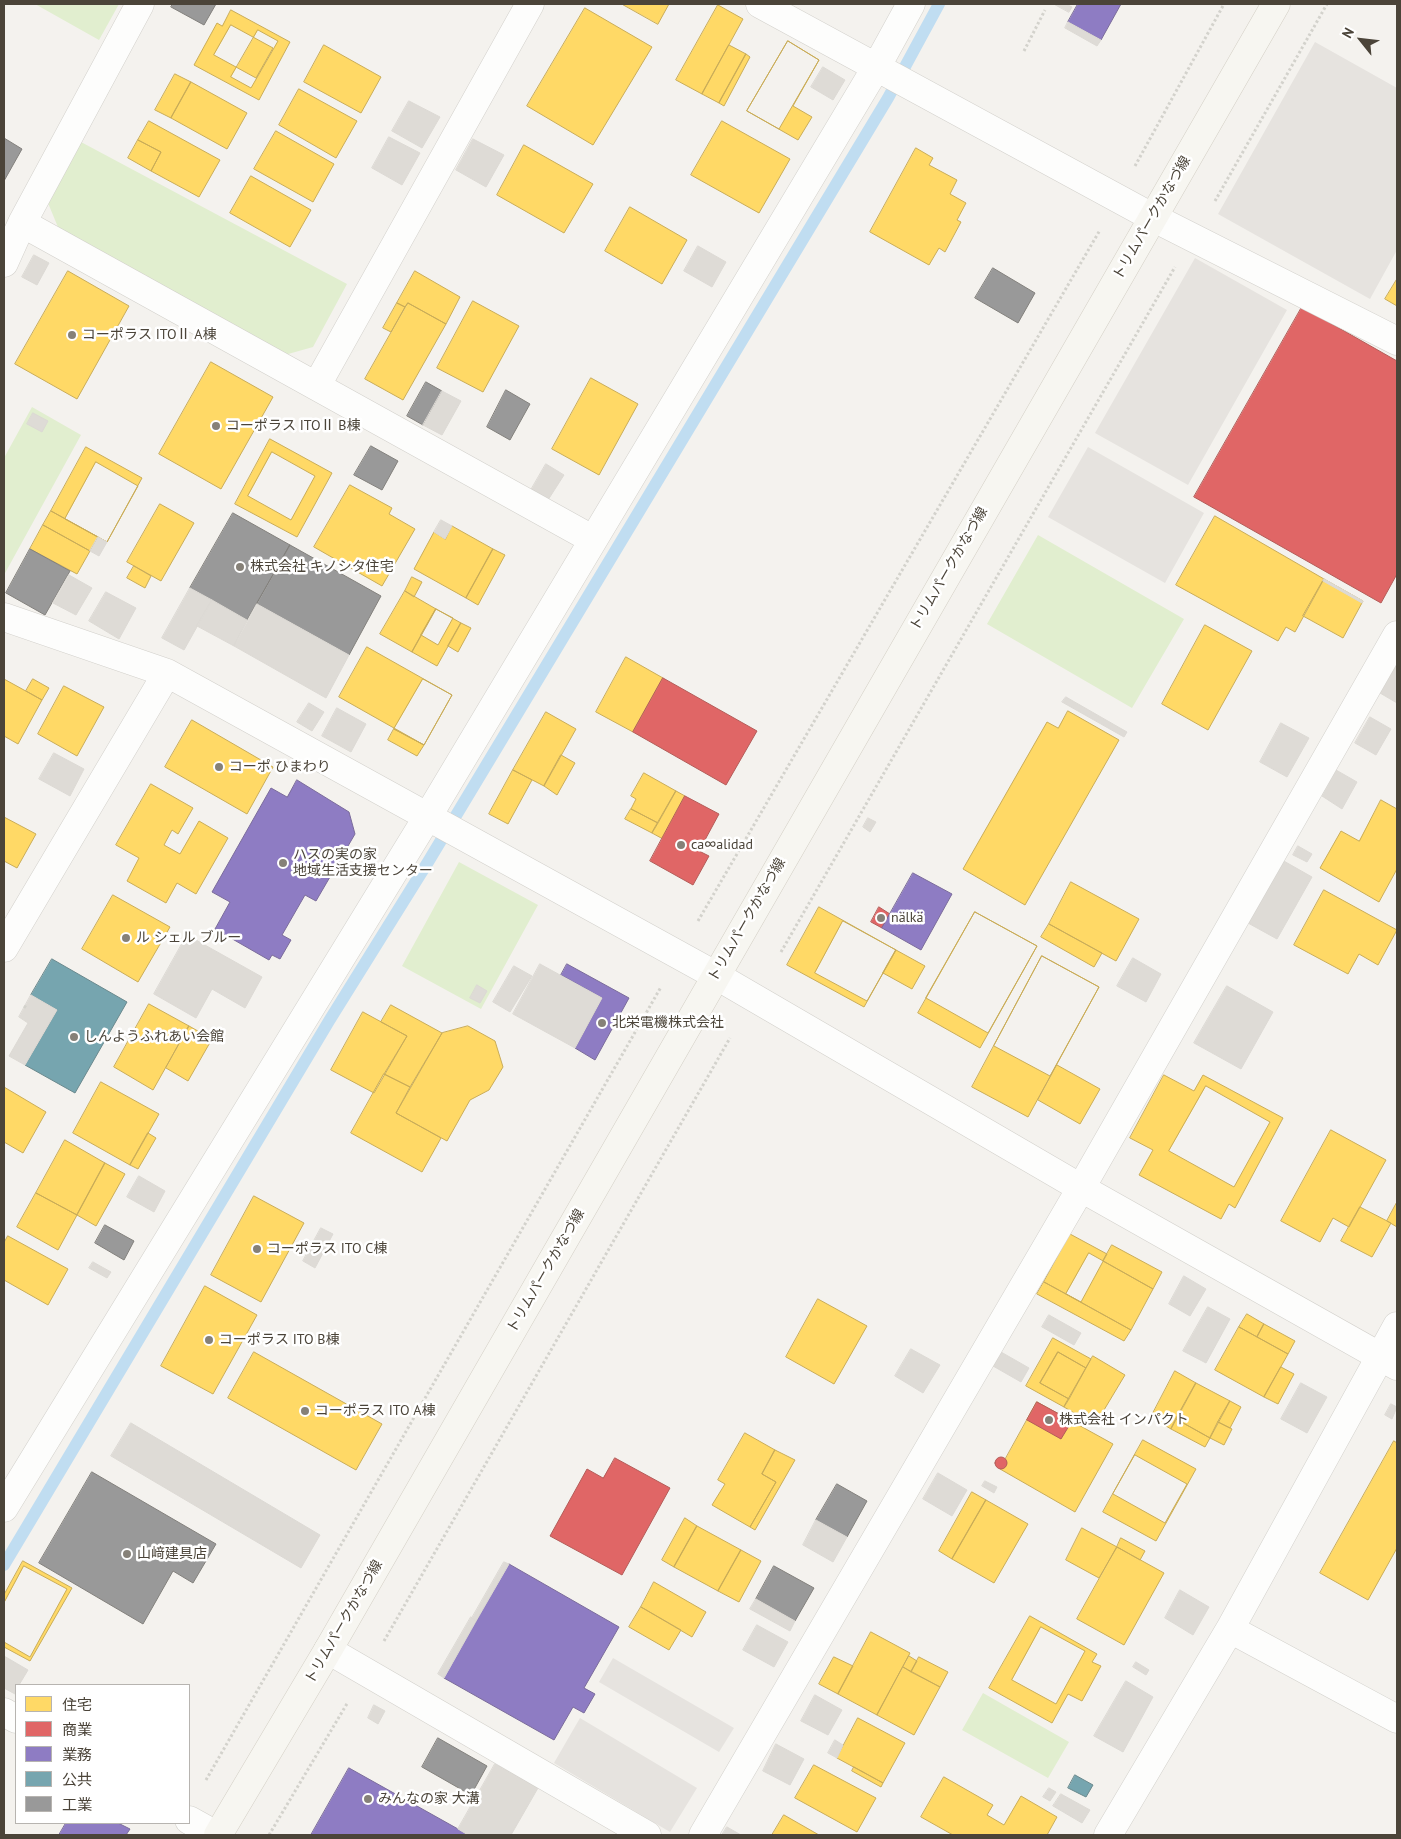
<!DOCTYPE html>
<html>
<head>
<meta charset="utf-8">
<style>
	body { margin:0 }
	#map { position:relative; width:1401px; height:1839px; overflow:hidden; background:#f4f2ee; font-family:"PT Sans","Noto Sans JP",sans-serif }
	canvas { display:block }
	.frame { position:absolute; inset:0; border:5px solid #4b4439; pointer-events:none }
	.legend { position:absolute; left:15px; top:1684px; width:175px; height:140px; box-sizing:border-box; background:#fff; border:1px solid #b7b4b0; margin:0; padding:6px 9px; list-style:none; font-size:15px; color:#4b4439 }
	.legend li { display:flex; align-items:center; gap:10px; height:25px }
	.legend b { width:25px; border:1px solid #b7b4b0 }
	.north { position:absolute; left:1336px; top:15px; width:50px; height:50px; -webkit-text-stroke:4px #fff; paint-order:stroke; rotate:299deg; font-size:14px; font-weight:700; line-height:20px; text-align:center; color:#4b4439 }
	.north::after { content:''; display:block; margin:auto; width:18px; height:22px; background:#4b4439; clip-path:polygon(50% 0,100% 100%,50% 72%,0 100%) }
</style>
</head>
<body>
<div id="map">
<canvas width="1401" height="1839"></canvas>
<div class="frame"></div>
<ul class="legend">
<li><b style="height:14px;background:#ffd966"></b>住宅</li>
<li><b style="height:14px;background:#e06666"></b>商業</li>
<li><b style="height:14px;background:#8e7cc3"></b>業務</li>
<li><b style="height:14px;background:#76a5af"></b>公共</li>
<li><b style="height:14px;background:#999"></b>工業</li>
</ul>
<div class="north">N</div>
</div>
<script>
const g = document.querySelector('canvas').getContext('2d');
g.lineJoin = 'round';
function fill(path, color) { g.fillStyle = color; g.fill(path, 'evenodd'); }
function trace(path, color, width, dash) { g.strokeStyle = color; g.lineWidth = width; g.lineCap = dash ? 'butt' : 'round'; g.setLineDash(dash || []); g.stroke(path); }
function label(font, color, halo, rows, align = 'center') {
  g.font = font + ' "PT Sans","Noto Sans JP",sans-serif'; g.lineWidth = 5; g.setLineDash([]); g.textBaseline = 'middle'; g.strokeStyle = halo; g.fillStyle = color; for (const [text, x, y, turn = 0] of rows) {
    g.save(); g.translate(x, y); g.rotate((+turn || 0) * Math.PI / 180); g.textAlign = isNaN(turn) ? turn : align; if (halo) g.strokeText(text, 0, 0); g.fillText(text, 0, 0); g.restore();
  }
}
const green = new Path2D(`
	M35,4H119L99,40Z
	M81,142L347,284L313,347L281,356L60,232L48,203Z
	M32,407L81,435L4,575V458Z
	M1038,535L1184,619L1132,708L987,624Z
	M459,862L538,905L481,1009L402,966Z
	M983,1693L1069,1742L1048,1778L962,1730Z`);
const parking = new Path2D(`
	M1315,42L1397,88V250L1370,299L1218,214Z
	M1195,258L1287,310L1188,485L1095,433Z
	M1088,447L1204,513L1165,583L1048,517Z
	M613,1658L734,1728L719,1752L599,1682Z
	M580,1718L697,1788L670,1832L554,1763Z`);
const homes = new Path2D(`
	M622,4H669L658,24Z
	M718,5L743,19L702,94L676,80Z
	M585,8L652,47L593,145L527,106Z
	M231,10L290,42L259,100L194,65L217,23L222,26Z
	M231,25L273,48L256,78L214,55Z
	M258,30L278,41L251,88L231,77Z
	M788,41L819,60L793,106L812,117L798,140L747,111Z
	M788,41L819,60L779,129L747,111Z
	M324,45L381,77L361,113L304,82Z
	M729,45L746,54L719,103L702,94Z
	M746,54L750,57L724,106L719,103Z
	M175,74L191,82L171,118L155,110Z
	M191,82L247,113L227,149L171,118Z
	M299,89L357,121L336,158L279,125Z
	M149,121L220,160L199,197L151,171L161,152L138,140Z
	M722,121L790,159L759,213L691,175Z
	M276,131L334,164L313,202L254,169Z
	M138,140L161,152L151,171L128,158Z
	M524,145L593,184L564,233L497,195Z
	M916,148L933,158L929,165L957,180L950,194L966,203L957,220L961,222L945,252L939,248L929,265L870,232Z
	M251,176L311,210L290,247L230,213Z
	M630,207L687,240L662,284L605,251Z
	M68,271L129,306L77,399L15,364Z
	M415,271L460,297L446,324L408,303L405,307L397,303Z
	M1397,279V306L1385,299Z
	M473,301L519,326L483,392L437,368Z
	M397,303L405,307L391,332L383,328Z
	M408,303L446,324L403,400L365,379Z
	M211,362L273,397L221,489L159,454Z
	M591,378L638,404L599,475L552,449Z
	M270,439L332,473L297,537L235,504Z
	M86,447L142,478L107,542L51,511Z
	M272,452L315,476L291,520L248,496Z
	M96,462L138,486L107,542L65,519Z
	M350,485L392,508L389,514L415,529L382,586L314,547Z
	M160,504L194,523L161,581L127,562Z
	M51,511L98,537L90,551L43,525Z
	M1215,516L1324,579L1295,632L1286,627L1278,641L1176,585Z
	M43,525L90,551L77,574L30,549Z
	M452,526L493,549L466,598L414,569L434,532L445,539Z
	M493,549L505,555L478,605L466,598Z
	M134,566L151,576L145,588L127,578Z
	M412,577L422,582L414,597L405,591Z
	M1324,579L1363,601L1343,638L1303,616Z
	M405,591L436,609L412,652L380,634Z
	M436,609L461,623L437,666L412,652Z
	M436,609L453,618L438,645L421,635Z
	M461,623L471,628L458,652L448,646Z
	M1205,625L1252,651L1208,730L1162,704Z
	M367,647L452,695L424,745L339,697Z
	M626,657L663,678L633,732L596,712Z
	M4,679L42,700L18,744L4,736Z
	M33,679L49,688L42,700L26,691Z
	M423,679L452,695L424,745L394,729Z
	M64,686L104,707L77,756L38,734Z
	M1068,711L1119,740L1025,905L963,869L1047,722L1058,728Z
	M546,712L576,729L544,786L513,770Z
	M192,720L273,767L247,814L165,767Z
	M394,729L424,745L417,756L388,740Z
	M561,755L575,763L557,795L544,786Z
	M513,770L532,780L508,824L489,814Z
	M644,773L676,791L658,823L631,809L636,799L631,796Z
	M151,784L193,808L178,834L172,830L164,845L180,854L199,821L228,838L196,894L177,883L166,903L127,881L139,858L116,845Z
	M676,791L685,796L663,839L652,833Z
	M1381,800L1397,809V869L1379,902L1320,868L1341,831L1359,841Z
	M631,809L658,823L652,833L625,819Z
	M4,817L36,834L17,868L4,861Z
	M1071,882L1139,919L1116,961L1049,924Z
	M1324,890L1397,930L1378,965L1359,954L1348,974L1294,945Z
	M113,895L170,927L138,982L82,949Z
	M819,907L896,950L864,1007L787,965Z
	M975,912L1037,946L980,1048L918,1013Z
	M975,912L1037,946L988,1033L926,998Z
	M843,921L896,950L867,1001L815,973Z
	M1049,924L1102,953L1094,967L1041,937Z
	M896,950L925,966L912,989L883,973Z
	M1042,956L1099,987L1028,1117L972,1087Z
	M1042,956L1099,987L1050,1076L994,1046Z
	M149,1004L189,1026L153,1090L114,1067Z
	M391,1005L442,1033L410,1087L384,1074L407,1036L381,1022Z
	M363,1012L407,1036L374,1093L331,1070Z
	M189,1026L212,1039L188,1081L166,1068Z
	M468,1026L495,1041L503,1067L489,1090L470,1100L447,1141L396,1113L442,1033Z
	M1057,1065L1100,1089L1080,1124L1038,1100Z
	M384,1074L410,1087L396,1113L441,1138L422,1172L351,1133Z
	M1164,1075L1194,1091L1203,1075L1283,1118L1235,1208L1229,1204L1221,1219L1139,1175L1153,1150L1130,1138Z
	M101,1082L159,1114L130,1165L73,1133Z
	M1206,1086L1270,1122L1234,1187L1169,1151Z
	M4,1087L46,1112L23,1153L4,1142Z
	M1331,1130L1386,1160L1349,1227L1333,1218L1320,1242L1281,1221Z
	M148,1133L156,1138L138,1169L130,1165Z
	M65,1140L105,1163L77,1215L36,1193Z
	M105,1163L125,1174L96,1226L77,1215Z
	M36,1193L77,1215L58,1250L17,1227Z
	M254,1196L304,1223L261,1302L211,1275Z
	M1397,1202V1227L1387,1221Z
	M1360,1207L1391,1223L1372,1257L1341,1241Z
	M1070,1234L1107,1254L1081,1302L1044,1282Z
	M8,1236L68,1269L48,1305L4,1280V1243Z
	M1112,1245L1162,1272L1153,1289L1103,1261Z
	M1089,1253L1153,1289L1131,1330L1066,1294Z
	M1044,1282L1131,1330L1124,1341L1037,1294Z
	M205,1286L257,1315L213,1394L161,1366Z
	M818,1299L867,1326L834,1384L786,1357Z
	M1247,1314L1264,1324L1257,1337L1239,1327Z
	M1264,1324L1295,1341L1288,1354L1257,1337Z
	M1239,1327L1288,1354L1264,1397L1215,1370Z
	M1053,1338L1091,1359L1086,1368L1058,1352L1040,1383L1069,1399L1064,1407L1026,1386Z
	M254,1352L382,1424L356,1470L228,1398Z
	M1058,1352L1086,1368L1069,1399L1040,1383Z
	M1093,1356L1125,1375L1095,1425L1064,1407Z
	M1281,1367L1294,1374L1278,1404L1264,1397Z
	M1175,1371L1196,1383L1171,1429L1151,1417Z
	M1196,1383L1230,1401L1210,1438L1176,1419Z
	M1230,1401L1241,1407L1230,1428L1218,1422Z
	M1037,1402L1113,1444L1075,1512L1000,1469Z
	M1176,1419L1210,1438L1205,1447L1171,1429Z
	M1218,1422L1232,1429L1224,1445L1210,1438Z
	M745,1433L775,1450L762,1474L776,1482L750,1527L712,1505L725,1484L718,1480Z
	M1143,1440L1196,1469L1156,1541L1103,1512Z
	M1394,1441L1397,1443V1548L1368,1600L1320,1573Z
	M775,1450L795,1460L755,1530L750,1527L776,1482L762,1474Z
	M1135,1455L1187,1484L1165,1523L1113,1494Z
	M972,1492L986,1500L952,1559L939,1551Z
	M986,1500L1028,1524L994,1583L952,1559Z
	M685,1518L697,1526L674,1567L662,1560Z
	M697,1526L741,1550L718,1591L674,1567Z
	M1082,1528L1117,1547L1099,1578L1066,1560Z
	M1121,1538L1145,1551L1140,1560L1117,1547Z
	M1117,1547L1164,1573L1124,1645L1077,1619Z
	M741,1550L761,1561L739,1602L718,1591Z
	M23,1561L72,1588L30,1661L4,1647V1595Z
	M24,1566L67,1589L30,1657L4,1642V1603Z
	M654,1582L706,1612L692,1637L641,1607Z
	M641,1607L681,1630L669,1650L629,1627Z
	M1030,1616L1097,1654L1092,1662L1101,1666L1082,1701L1068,1694L1052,1723L989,1688Z
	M1041,1627L1085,1651L1056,1704L1012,1680Z
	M871,1632L910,1653L877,1715L838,1694Z
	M909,1656L917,1661L911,1672L903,1667Z
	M834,1657L853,1666L838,1694L819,1684Z
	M919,1657L948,1672L940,1687L911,1672Z
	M903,1667L940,1687L914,1735L877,1715Z
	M858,1718L905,1743L883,1783L837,1758Z
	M814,1765L876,1798L857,1832L795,1798Z
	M854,1767L883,1783L881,1787L852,1771Z
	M944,1777L993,1805L987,1815L1004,1825L1021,1796L1057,1817L1047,1835H953L921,1817Z
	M784,1815L819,1835H772Z`);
const shops = new Path2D(`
	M1302,307L1397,361V574L1381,603L1194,497Z
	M663,678L757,731L726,785L633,732Z
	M685,796L719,814L699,851L709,856L693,885L650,861Z
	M879,907L890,914L882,928L871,922Z
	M1037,1402L1072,1421L1061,1439L1027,1420Z
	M995 1463a6 6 0 1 1 12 0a6 6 0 1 1-12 0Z
	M615,1458L670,1488L622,1575L550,1536L587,1469L603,1478Z`);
const offices = new Path2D(`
	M1078,4H1121L1101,40L1068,22Z
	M297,780L349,812L355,834L316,901L305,895L282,935L291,940L280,959L272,955L269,960L215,929L230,902L212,892L271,788L287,797Z
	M913,873L952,894L921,950L882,928Z
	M567,964L629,998L595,1060L575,1048L602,998L561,975Z
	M509,1564L619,1627L584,1688L595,1694L584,1713L573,1707L554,1740L444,1678Z
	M349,1768L458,1829L468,1835H311Z
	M66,1823H118L130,1829L126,1835H59Z`);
const public = new Path2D(`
	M52,959L127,1002L75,1093L25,1065L57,1010L31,995Z
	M1075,1775L1093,1785L1086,1797L1068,1788Z`);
const industry = new Path2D(`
	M173,4H216L204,25L171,7Z
	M4,138L22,149L4,181Z
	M993,268L1035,293L1018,323L975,298Z
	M426,382L442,391L423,425L407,416Z
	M506,390L530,404L510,440L487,427Z
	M371,446L398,461L382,490L354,475Z
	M233,513L290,545L247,620L190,588Z
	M290,545L381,596L349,655L257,604Z
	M30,549L70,571L45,615L6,593Z
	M105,1225L134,1241L124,1260L95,1243Z
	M92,1472L216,1544L193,1583L173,1571L143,1624L39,1563Z
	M837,1484L867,1501L847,1537L816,1520Z
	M774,1566L814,1588L795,1621L756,1599Z
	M438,1738L487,1766L471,1795L422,1767Z`);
const stream = new Path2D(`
	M4,1565L329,1021L428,862L888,98L939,4`);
const building = new Path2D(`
	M1054,4H1066L1072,7L1069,12Z
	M1068,22L1101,40L1097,46L1065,28Z
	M823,67L845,80L833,100L811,87Z
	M409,101L440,117L422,148L392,131Z
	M389,137L420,153L402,185L372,168Z
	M473,139L504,155L486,187L456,170Z
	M698,246L726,262L712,287L684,271Z
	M34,255L49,263L37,285L22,277Z
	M442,391L461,401L442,435L423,425Z
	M33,413L48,421L42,432L27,424Z
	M546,464L564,475L548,500L531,490Z
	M441,520L452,526L445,539L434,532Z
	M98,537L107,542L99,556L90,551Z
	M69,575L92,588L76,615L53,603Z
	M1324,579L1363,601L1362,603L1323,581Z
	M190,588L212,600L184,650L162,638Z
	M106,592L136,608L119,639L89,621Z
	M212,600L247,620L234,646L197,626Z
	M257,604L349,655L326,698L234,646Z
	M1396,665L1397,666V703L1380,693Z
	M1066,697L1127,732L1124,737L1062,702Z
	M309,703L324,712L312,731L297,722Z
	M337,708L366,724L351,752L322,736Z
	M1370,717L1391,729L1376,755L1355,743Z
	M1281,723L1309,738L1287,777L1260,762Z
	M54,753L84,769L70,796L39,779Z
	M1336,770L1357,782L1342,809L1322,796Z
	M868,818L876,822L870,832L863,827Z
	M1298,846L1312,854L1307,862L1293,855Z
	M1282,860L1312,877L1277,939L1248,923Z
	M187,935L262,977L245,1008L212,989L196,1018L154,994Z
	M1133,958L1161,974L1146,1002L1117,986Z
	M540,964L602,998L575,1048L513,1014Z
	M514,966L532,976L510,1012L493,1002Z
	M477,985L487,991L480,1003L470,998Z
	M1227,986L1273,1012L1241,1069L1194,1043Z
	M31,995L57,1010L25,1065L9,1056L28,1023L19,1017Z
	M139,1176L165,1191L154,1212L127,1197Z
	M321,1228L333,1234L315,1268L303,1261Z
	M93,1262L111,1272L107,1278L89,1268Z
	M1184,1276L1206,1289L1190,1316L1169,1304Z
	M1208,1307L1230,1319L1206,1363L1183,1351Z
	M1049,1315L1081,1333L1074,1345L1042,1327Z
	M911,1349L940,1365L923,1393L895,1376Z
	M1001,1352L1029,1368L1021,1382L993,1366Z
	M1301,1383L1327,1397L1307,1433L1281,1419Z
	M1391,1404L1397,1407L1392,1419L1385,1415Z
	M131,1423L320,1535L301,1568L111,1456Z
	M938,1473L967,1490L952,1516L923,1499Z
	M985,1481L997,1487L994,1493L982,1486Z
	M816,1520L847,1537L833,1562L803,1545Z
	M504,1562L509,1564L476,1621L472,1618Z
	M1180,1590L1209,1607L1193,1635L1165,1618Z
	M756,1599L795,1621L790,1631L750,1609Z
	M471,1617L476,1621L444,1678L438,1674Z
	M757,1625L788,1642L774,1667L743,1650Z
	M4,1656L28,1670L19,1685H16L15,1694L4,1688Z
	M1136,1662L1149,1670L1146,1675L1133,1667Z
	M1126,1681L1153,1697L1123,1752L1094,1736Z
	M815,1695L842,1710L828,1735L801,1721Z
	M374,1705L385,1711L378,1724L368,1718Z
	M835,1740L843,1745L837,1758L828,1753Z
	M776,1744L804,1759L790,1785L763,1771Z
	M495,1764L538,1788L511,1835H468L458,1829Z
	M1049,1788L1056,1792L1050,1801L1043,1797Z
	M1061,1794L1090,1810L1082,1823L1053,1806Z
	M727,1827L741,1835H722Z`);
const path = new Path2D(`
	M1024,51L1045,10
	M1135,166L1224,4
	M1215,201L1327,4
	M698,921L1100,230
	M781,952L1175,267
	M24,1006L28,1009
	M384,1641L730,1038
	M206,1780L661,987
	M269,1835L348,1702`);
const pedestrian = new Path2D(`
	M328,1650L647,1835`);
const minor = new Path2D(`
	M760,4L1152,217L1397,341
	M22,223L592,539
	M4,263L22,223L140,4
	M317,385L530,4
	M4,617L167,673L715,975L1081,1188L1397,1366
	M4,948L167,673
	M4,1508L428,816L877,66L911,4
	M1230,1629L1397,1719
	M4,1712L16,1719
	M189,1820L216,1835
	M703,1835L1081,1188L1397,635
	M1108,1835L1230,1629L1397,1326`);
const secondary = new Path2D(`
	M218,1835L328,1650L1276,4`);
const markers = [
	[72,335,5,"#868178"],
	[216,426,5,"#868178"],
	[240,567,5,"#868178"],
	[219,767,5,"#868178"],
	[681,845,5,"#868178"],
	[283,863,5,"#868178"],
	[881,918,5,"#868178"],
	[126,938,5,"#868178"],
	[602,1023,5,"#868178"],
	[74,1037,5,"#868178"],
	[257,1249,5,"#868178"],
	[209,1340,5,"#868178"],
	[305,1411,5,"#868178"],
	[1049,1420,5,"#868178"],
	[127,1554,5,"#868178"],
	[368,1799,5,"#868178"]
];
const streetNames = [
	["トリムパークかなづ線",1152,218,-60],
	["トリムパークかなづ線",949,569,-60],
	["トリムパークかなづ線",747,920,-60],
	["トリムパークかなづ線",546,1271,-60],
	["トリムパークかなづ線",344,1622,-60]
];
const poiNames = [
	["コーポラス ITOⅡ A棟",82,335],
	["コーポラス ITOⅡ B棟",226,426],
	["株式会社 キノシタ住宅",250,567],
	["コーポ ひまわり",229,767],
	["ca∞alidad",691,845],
	["ハスの実の家",293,855],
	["地域生活支援センター",293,871],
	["nälkä",891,918],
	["ル シェル ブルー",136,938],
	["北栄電機株式会社",612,1023],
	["しんようふれあい会館",84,1037],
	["コーポラス ITO C棟",267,1249],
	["コーポラス ITO B棟",219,1340],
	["コーポラス ITO A棟",315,1411],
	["株式会社 インパクト",1059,1420],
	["山﨑建具店",137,1554],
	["みんなの家 大溝",378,1799]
];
fill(green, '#e1eecf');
fill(parking, '#e6e3df');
fill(homes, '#ffd966');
trace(homes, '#c9ac58', 1);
fill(shops, '#e06666');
trace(shops, '#b35c58', 1);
fill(offices, '#8e7cc3');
trace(offices, '#7a6b9a', 1);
fill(public, '#76a5af');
trace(public, '#69888c', 1);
fill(industry, '#999');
trace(industry, '#82807c', 1);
trace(stream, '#c0ddf1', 12);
fill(building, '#dedbd6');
trace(building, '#dcd9d4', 1);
trace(pedestrian, '#d2d0cb', 29);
trace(minor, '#d2d0cb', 29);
trace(secondary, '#d3cfc5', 29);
trace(path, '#d3d2cc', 3, [2.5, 2.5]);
trace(pedestrian, '#fdfdfc', 28);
trace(minor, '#fdfdfc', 28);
trace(secondary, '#f7f6f1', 28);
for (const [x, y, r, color] of markers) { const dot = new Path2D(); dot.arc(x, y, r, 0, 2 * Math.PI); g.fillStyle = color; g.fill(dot); trace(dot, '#fff', 2); }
label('14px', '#4b4439', '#fff', streetNames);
label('14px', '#4b4439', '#fff', poiNames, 'left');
</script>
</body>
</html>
